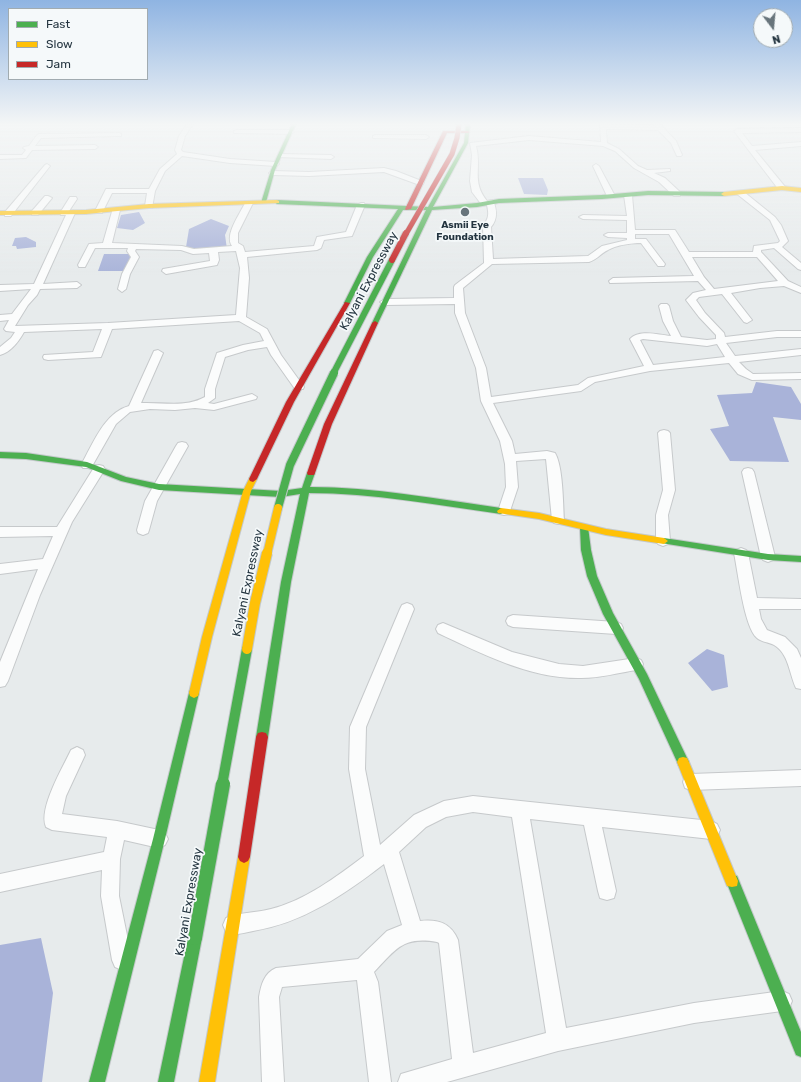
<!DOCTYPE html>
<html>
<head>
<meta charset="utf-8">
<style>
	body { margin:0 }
	#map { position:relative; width:801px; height:1082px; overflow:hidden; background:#e7ebec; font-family:Rubik,sans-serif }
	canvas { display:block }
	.legend { position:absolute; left:8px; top:8px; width:140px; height:72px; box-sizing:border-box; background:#f5f9fa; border:1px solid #a1abb0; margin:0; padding:5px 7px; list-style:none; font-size:12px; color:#243540 }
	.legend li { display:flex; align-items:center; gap:8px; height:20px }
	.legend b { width:20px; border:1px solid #a1abb0 }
	.north { position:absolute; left:753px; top:8px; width:40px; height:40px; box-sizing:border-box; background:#f5f9fa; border:1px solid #a1abb0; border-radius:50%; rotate:164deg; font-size:11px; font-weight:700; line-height:16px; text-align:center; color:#243540 }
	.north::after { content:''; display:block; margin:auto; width:14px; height:18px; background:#68757c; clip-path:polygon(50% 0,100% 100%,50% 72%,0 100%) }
</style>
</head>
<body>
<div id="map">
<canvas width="801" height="1082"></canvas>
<ul class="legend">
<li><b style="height:5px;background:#4caf50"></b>Fast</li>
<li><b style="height:5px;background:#ffc107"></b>Slow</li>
<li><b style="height:5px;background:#c62828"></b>Jam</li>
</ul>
<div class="north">N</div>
</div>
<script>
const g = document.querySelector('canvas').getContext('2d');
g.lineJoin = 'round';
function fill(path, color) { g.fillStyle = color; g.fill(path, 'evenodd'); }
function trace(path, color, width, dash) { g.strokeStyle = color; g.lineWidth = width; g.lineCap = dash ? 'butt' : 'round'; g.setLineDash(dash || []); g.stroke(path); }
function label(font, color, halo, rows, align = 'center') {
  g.font = font + ' Rubik,sans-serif'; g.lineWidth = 3.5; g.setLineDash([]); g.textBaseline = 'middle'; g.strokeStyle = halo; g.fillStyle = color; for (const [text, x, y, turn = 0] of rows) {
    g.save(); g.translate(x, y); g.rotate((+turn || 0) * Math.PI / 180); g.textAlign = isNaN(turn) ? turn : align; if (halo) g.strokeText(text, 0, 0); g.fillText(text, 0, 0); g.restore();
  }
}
const water = new Path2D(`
	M518,178H543L548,190L547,195L524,194Z
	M139,212L145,223L133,230L117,228L121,215Z
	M211,219L229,226L225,235L227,249L207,251L186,247L189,229Z
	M26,237L36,242V247L17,249L16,246H12L15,238Z
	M104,254H134L127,271H98Z
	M756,382L791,387L801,404V420L773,417L789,462L730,461L710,429L729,426L717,395L752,393Z
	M707,649L724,655L728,687L712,691L688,663Z
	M41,938L53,993L42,1082H0V945Z`);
const street = new Path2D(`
	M187,124H193L185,136L181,150L183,152L230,159L276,162L279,164L276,166L230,163L182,156L165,171L155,191L152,208H149L145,206L147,193H112L102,213H96L95,211L106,189H149L160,169L177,154L175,150L179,136Z
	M600,124L654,126L653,124H660L676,141L682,155L681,156H677L671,143L658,130L606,129L607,143L619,149L638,166L647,170L670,169V171L654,173L665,178L680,192V196H674L659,182L634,168L615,151L603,146L529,140L476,146C482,168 471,181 487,201L493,200C497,210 498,219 491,227L493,259L588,256L602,246L627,240V238L608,237L604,235L608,233H627V220L583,219L579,217L583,215L627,216L624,195L628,193L632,195L635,230H675L689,252H753L754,246L778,243L780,241L770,220L737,194L741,192H744L775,217L781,225L788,241L782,247L801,263V270L798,269L774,248L761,250V252L788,281L801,287V293L784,286L760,288L731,293L752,320L747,323L744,322L722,294L699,297L696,300L705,313L724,333L725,337L777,331H801V337H777L726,343L735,356L801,349V355L739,362L746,369L753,374L801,373V379L752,380L738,374L729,363L650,371L595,382L581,391L493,403L512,441L515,454L547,451L555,453C563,466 563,504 564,520L562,523L558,524L554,523L552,520L546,459L516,461L518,487L510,511L508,514L504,515L500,514L498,511L506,487L505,464L500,441L481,401L476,368L455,313V304L385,305L380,302L385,299L454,298V287L455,285L484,263L483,226C489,218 489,214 487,205H482L472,192L470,181L472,155L470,143L529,136L601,142ZM635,234H669L694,276L613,278L609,281L610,283L698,281L706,290L693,293L686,300L699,317L716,335V339L707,340L681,337L673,321L669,306L667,304H661L659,306L663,321L671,336C659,335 639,329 630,339L644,366L588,378L578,385L491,397L486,368L465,313L463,288L492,264L589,262C598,259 601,253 608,250C617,245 631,243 641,243L658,266H664L665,264L646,239H635ZM692,257H757L778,281L714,289L704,277ZM643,339L707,346L717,344L725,357L653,365L640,340Z
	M801,128V132L742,133L752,146L801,142V146L755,150L786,188L782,190H779L734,131L737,129Z
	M236,130H291L294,132L291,134L234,133V131Z
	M119,133L121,134V136L41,138L35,146L95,145L98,147L95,149L32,150L26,158L0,159V155H22L26,150L23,148L24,147L29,146L37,135L39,134Z
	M375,135H426L429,137L426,139L373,138V136Z
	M280,154L331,155L334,157L331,159L278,157V155Z
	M47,164L50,166L11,216H5V212L45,165Z
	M596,164L599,166L615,196L614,198H608L607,196L593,166Z
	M384,168L396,171L424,182L423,184H417L384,172L309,176L273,175L269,173L273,171L309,172Z
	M45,196H48L52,198L38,215H32V211Z
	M70,197H76L77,199L69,211H74L75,213L43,284L77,282L81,285L77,288L40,289L37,295L28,305L15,326L108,323L236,315L240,268L236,251L218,252L219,260L217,265L166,274L162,271L163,269L210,261L209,253L193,254L181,250L136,249L135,251L139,257L130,274L126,289L122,292L118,289L122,274L131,257L127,251L128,248H95L85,267H79L78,265L89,244L103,243L113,208H116L120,210L112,243L182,246L194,249L232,246C224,235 240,214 245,203L249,201H252L253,203L238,233V243L243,246L245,252L314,246L317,237L346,232L357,205L361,203H364L365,205L352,236L324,240L321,248L317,250L247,257L249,278L246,317L267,329L281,355L304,387L303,389H295L271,355L267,347L248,350L225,357L215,389V398L208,403L214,404L252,394L257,397L256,399L214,410L195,408L175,410L150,409L130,412L116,424L91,468H83L81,465C93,444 104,413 129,406L154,351L158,350L163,353L141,403C163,402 185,408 205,397V389L217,353L243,345L264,341L260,333L239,321L112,329L101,357L48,360L44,359L43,357L44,355L93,352L102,329L24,332C19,341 11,352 0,355V347L11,338L15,332L6,331L4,329L9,320L0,321V315L12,314L31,289L0,291V285L34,284L66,215H61L60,213Z
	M664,430L668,431L670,433L675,490L668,515L670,541L668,544L663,546L658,544L656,541V515L663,490L658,433L660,431Z
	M182,442L186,443L188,446L157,501L149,530L148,533L143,535L138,533L137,530L145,501L176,446L178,443Z
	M99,465L103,466L105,469L72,522L40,595L8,681L5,686L0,687V662L38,569L0,574V564L43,559L53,536L0,537V527H57L95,466Z
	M748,468L752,469L754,472L775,557L773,560L768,562L763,560L761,557L742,472L744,469Z
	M741,548L746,550L748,553L757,598L801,599V609H759L761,619L767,630L785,637L797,649L801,658V689L796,688C789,673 789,654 774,645C769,642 761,642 757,638C744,627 738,572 734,553L736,550Z
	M407,603L412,605L414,609L366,727L365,769L380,845L414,815L444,801L473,796L711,821L717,824L720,830L717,836L711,839L602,827L616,891L614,898L607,900L600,898L598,891L584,825L530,819L566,1028L694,1003L782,991L789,994L792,1001L789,1008L782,1011L694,1023L558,1051L447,1082H398L401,1074L452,1059L439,943L437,942C403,936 396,949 374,972L378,982L391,1082H369L357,980L282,987L279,997L284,1082H262L259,997C261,985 264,973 276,968L358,959L387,931L402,925L384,864C345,894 303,923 253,931C243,933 235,936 226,932L223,925L226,918C241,912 256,913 271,909C306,900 336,877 364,856L349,769L350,727L400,609L402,605ZM473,812L512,817L546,1033L473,1053L458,940C451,923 438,919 420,921L399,852L426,827L446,817Z
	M513,615L616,622L621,624L623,628L621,632L616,634L513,627L508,625L506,621L508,617Z
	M443,623L512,652L559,664L583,666L636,658L641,660L643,664L641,668L636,670C618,673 600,678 581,678C531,679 482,654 438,633L436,629L438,625Z
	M77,747L83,750L85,755L66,796L62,814L117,821L159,830L165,833L168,839L165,845L159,848L124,840L120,859L119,896L132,960L129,967L122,970L115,967L112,960L101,896L102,870L0,892V874L104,852L107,837L52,830L46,827C38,809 63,767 71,750Z
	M801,770V786L691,790L685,788L683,782L685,776L691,774Z`);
const fast = new Path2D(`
	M292,124H296L275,170L266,202L261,203L271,170Z
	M466,124H470L468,143L433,207L477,203L499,199L602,195L648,191L724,192L727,194L724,196L648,195L602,199L499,203L477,207L432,210L378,323L373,324L372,323L426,210H403L373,257L350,303L347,305L344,303L367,257L398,209L277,204L274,202L277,200L428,207L464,143Z
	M0,452L26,453L87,462L126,477L159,484L281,491L302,488L307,473L311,470L315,473L310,487C374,487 438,499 501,508L505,511L501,514C437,505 373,493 309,493L291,582L268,737L266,741L262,742L258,741L256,737L281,582L300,494L281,497L159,490L121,481L86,467L26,459L0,458Z
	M584,524L588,527L591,550L597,576L613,613L647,674L687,758L689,762L687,766L683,767L679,766L639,679L603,614L587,576L581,550L580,527Z
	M664,538L768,554L801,556V562L768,560L661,543L660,541Z
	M194,688L198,690L199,693L165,839L105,1082H89L153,839L189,693L190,690Z
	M732,875L737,876L801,1032V1057L796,1055L726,881L727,876Z
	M195,931L200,933L202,938L174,1082H158L188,938L190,933Z`);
const slow = new Path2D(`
	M782,186L801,188V192L782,190L724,196L721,194L724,192Z
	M277,200L279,201V203L149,208L86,214L0,215V211L86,210L149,204Z
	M253,476L257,479L251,491L212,637L199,693L198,696L194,698L190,696L189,693L202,637L243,491L250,477Z
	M501,508L539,513L606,529L664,538L668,541L664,544L606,535L539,519L498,513L497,511Z
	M683,757L687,758L689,762L738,881L737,886L732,887L727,886L677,762L679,758Z
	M244,851L248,853L250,857L215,1082H199L238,857L240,853Z`);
const jam = new Path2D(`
	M443,131H468L470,132L468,133H447L411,209L406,210L405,209Z
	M345,302L350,303L294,402L257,479L253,482L250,481L249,479L286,402Z
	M375,321L378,323L332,424L315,473L314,475H308L307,473L324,424L372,323Z
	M262,732L266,733L268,737L250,857L248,861L244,863L240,861L238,857L256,737L258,733Z`);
const fastBridgeFar3 = new Path2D(`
	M333,374L392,260`);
const fastBridgeFar2 = new Path2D(`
	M278,508L290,465L334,373`);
const fastBridgeFar1 = new Path2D(`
	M222,785L247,649`);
const fastBridge = new Path2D(`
	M195,938L223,784`);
const slowBridgeFar1 = new Path2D(`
	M267,554L278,508`);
const slowBridge = new Path2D(`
	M247,649L255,603L267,553`);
const jamBridgeFar1 = new Path2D(`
	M406,234L452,154L457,138L459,124`);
const jamBridge = new Path2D(`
	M392,260L406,233`);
const markers = [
	[465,212,5,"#68757c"]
];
const farPoinames = [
	["Asmii Eye",465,225],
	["Foundation",465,237]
];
const streetNames = [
	["Kalyani Expressway",369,281,-62],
	["Kalyani Expressway",248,583,-78],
	["Kalyani Expressway",189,902,-80]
];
fill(water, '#a9b3d9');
trace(street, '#c6c9cb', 2);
trace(fast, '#c4c9cb', 2);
trace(slow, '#c4c9cb', 2);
trace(jam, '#c4c9cb', 2);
fill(street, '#fbfcfc');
fill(fast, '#4caf50');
fill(slow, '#ffc107');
fill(jam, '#c62828');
trace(fastBridgeFar3, '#c2c8ca', 8, []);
trace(fastBridgeFar2, '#c2c8ca', 10, []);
trace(fastBridgeFar1, '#c2c8ca', 12, []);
trace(fastBridge, '#c2c8ca', 16, []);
trace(slowBridgeFar1, '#c2c8ca', 10, []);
trace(slowBridge, '#c2c8ca', 12, []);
trace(jamBridgeFar1, '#c2c8ca', 6, []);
trace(jamBridge, '#c2c8ca', 8, []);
trace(fastBridgeFar3, '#4caf50', 6);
trace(fastBridgeFar2, '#4caf50', 8);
trace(fastBridgeFar1, '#4caf50', 10);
trace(fastBridge, '#4caf50', 14);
trace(slowBridgeFar1, '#ffc107', 8);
trace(slowBridge, '#ffc107', 10);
trace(jamBridgeFar1, '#c62828', 5);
trace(jamBridge, '#c62828', 6);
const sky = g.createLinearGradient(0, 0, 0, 276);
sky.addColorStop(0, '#8fb4e2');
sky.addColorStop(0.45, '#f4f6f6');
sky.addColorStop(1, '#f4f6f600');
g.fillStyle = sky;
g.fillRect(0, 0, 801, 276);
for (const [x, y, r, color] of markers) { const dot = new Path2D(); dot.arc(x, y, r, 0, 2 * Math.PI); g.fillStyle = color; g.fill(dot); trace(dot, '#f5f9fa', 1.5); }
label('bold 10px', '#243540', '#f5f9fa', farPoinames);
label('12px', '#243540', '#f5f9fa', streetNames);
</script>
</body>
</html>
